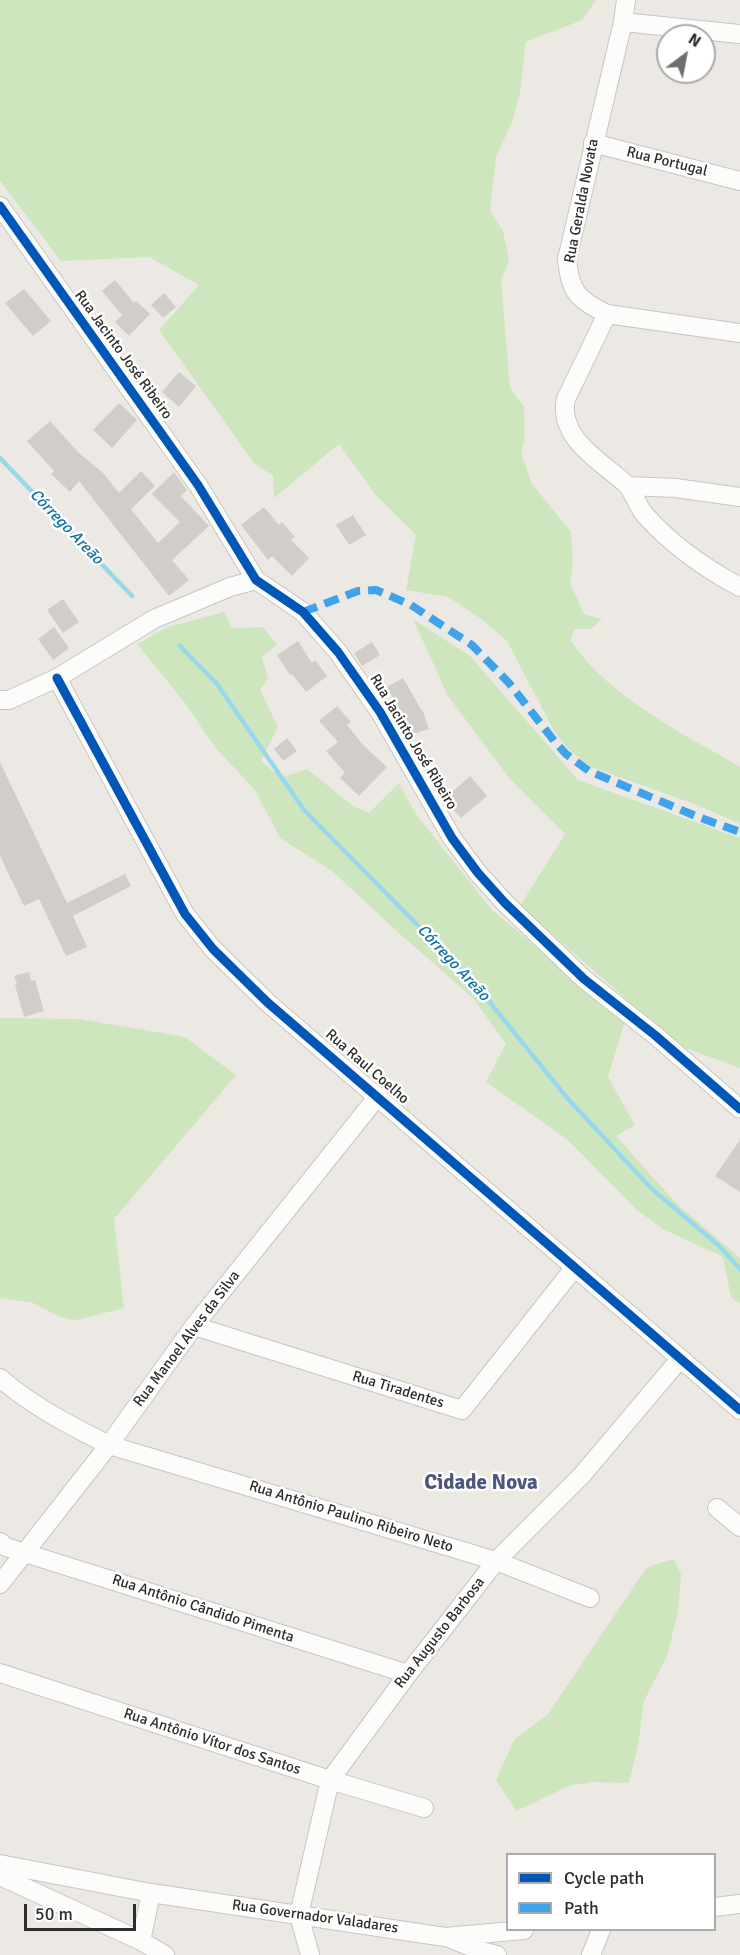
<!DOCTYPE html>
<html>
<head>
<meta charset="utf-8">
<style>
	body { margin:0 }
	#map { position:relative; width:740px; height:1955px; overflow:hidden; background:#ece8e4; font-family:Signika,sans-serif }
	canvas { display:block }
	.legend { position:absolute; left:506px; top:1853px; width:210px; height:78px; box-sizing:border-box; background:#fff; border:2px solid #ababab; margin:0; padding:8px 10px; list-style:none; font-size:18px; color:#2d2d2d }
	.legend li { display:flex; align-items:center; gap:12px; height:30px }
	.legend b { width:30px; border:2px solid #ababab }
	.north { position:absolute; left:656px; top:24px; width:60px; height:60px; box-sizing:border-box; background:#fff; border:2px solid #ababab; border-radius:50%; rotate:32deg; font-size:16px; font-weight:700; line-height:24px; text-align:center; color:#2d2d2d }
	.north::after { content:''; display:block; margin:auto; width:21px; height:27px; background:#706e6d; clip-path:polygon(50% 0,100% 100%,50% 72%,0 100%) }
	.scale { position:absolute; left:24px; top:1904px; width:112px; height:27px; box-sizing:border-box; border:3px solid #2d2d2d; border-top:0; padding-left:8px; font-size:18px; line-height:21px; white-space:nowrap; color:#2d2d2d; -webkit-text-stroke:4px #fff; paint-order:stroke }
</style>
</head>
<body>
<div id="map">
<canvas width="740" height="1955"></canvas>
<ul class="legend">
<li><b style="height:8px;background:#0057b8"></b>Cycle path</li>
<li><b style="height:8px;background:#3ea3eb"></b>Path</li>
</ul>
<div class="north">N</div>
<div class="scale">50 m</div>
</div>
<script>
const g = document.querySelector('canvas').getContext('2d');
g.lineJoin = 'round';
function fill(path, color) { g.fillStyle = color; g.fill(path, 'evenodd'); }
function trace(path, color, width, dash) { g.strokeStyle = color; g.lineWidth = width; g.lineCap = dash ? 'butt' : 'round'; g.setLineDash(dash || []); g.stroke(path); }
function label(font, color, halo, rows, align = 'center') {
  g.font = font + ' Signika,sans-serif'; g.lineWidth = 5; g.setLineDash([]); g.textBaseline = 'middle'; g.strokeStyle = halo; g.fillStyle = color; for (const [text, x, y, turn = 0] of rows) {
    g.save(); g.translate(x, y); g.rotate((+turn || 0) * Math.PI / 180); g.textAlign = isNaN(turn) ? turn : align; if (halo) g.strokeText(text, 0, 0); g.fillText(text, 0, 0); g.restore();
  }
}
const green = new Path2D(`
	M0,0H596L582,20L526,42L520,92L512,122L496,157L490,211L503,231L509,261L501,279L510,388L524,407L525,436L521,453L532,484L571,532L573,565L570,583L584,614L602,619L591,629H574L571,641C607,696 684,734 740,767V824L697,805L591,767L568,749L554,731L507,641L480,618L448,597L406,590L416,535L374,493L339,444L274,498L273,476L254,463L159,330L199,285L149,257L61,261L0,181Z
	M224,612L232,628L263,627L277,645L262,657L268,679L260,690L278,727L261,761L281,778L307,769L353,806L369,813L399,783L415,813L492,910L625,1021L608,1077L635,1125L616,1136L675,1202L740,1258V1303L731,1298L723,1257L663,1229L637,1210L568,1140L486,1082L506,1044L473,998L400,934L332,871L280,838L255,790L214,746L185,703L137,644L168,627Z
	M413,619L470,656L578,780L740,838V1068L680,1046L520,906L565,834L510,779L448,696Z
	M0,1018L80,1019L185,1037L236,1075L114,1219L124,1308L77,1320L60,1317L33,1303L0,1298Z
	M674,1559L681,1574L678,1612L667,1656L644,1701L638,1745L629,1783L591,1782L569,1786L516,1811L496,1780L514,1740L548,1714L647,1567Z`);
const stream = new Path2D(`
	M0,458L132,596
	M180,646L217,684L304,810L471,979L568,1099L652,1189L719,1246L740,1269`);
const building = new Path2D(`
	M115,280L134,303L136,301L150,314L129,336L115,322L122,315L102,291Z
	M24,289L51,321L33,336L5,303Z
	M164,293L176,307L163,318L151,305Z
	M179,372L196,386L179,407L162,392Z
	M119,403L137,420L112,448L93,430Z
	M50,421L78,452L103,473L119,493L141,471L155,486L131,509L158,543L180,522L152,494L174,472L187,490L181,496L209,526L172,560L189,580L169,596L79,481L70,492L51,474L54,471L27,441Z
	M264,507L279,525L282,522L295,537L291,540L309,558L292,576L272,556L268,560L241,525Z
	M353,515L366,535L349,545L336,525Z
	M63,599L79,622L63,633L47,610Z
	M54,627L69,648L53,660L38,639Z
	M298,641L312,663L315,660L327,676L306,692L292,674L290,675L277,655Z
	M372,642L380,655L362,666L354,653Z
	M403,678L422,711H423L429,729L409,735L401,712L387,687Z
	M337,706L351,722L347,725L364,746L387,767L359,796L340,778L345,773L326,751L338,742L319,721Z
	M287,738L297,751L283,761L274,749Z
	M0,762L67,903L125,874L131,886L73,916L87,947L66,956L39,899L24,906L0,856Z
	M470,776L487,796L461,818L444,799Z
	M29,972L31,981L35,980L44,1011L24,1017L15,985L17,984L14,976Z
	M740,1140V1192L715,1176Z`);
const minor = new Path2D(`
	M626,0L623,22L567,259C570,292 578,300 607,314L566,399C557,438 602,462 626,484C634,492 637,506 645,515C671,544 706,569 740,587
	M623,22L740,34
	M593,143L740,181
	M0,206L198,485L256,580L303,612L338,652L380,712L452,838L478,873L505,903L584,979L656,1036L740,1109
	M607,314L740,333
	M628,486L676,488L740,497
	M57,678L185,914L213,949L267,1002L740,1410
	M0,700H9L57,678L154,619L230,587L256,580
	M194,1326L462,1410L575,1267
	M0,1378C32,1406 71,1426 109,1445L496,1561L590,1598
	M717,1508L740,1527
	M0,1542L6,1547L408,1674
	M0,1584L109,1445L194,1326L378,1096
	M0,1673L330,1780L424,1808
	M0,1864L151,1893L445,1937L524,1930
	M0,1876L141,1941L165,1955
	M714,1907L740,1904
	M449,1938L481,1951L497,1955
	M141,1941L151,1893
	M310,1955L299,1915L330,1780L408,1674L496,1561L582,1475L680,1359
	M591,1955L601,1930`);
const quiet = new Path2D(`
	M303,612L358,591L376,590L411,605L472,645L509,683L555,742L566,754L589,771L698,817L740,832`);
const cycleway = new Path2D(`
	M0,206L198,485L256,580L303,612L338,652L380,712L452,838L478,873L505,903L584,979L656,1036L740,1109
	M57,678L185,914L213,949L267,1002L740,1410`);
const streetNames = [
	["Rua Portugal",667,162,14],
	["Rua Geralda Novata",582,201,-79],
	["Rua Jacinto José Ribeiro",123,355,54],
	["Rua Jacinto José Ribeiro",413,742,59],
	["Rua Raul Coelho",367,1067,41],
	["Rua Manoel Alves da Silva",187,1339,-53],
	["Rua Tiradentes",398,1390,17],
	["Rua Antônio Paulino Ribeiro Neto",351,1517,17],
	["Rua Antônio Cândido Pimenta",203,1609,18],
	["Rua Augusto Barbosa",440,1633,-52],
	["Rua Antônio Vítor dos Santos",212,1742,18],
	["Rua Governador Valadares",315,1917,8]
];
const waterNames = [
	["Córrego Areão",66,527,46],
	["Córrego Areão",453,963,47]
];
const districtNames = [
	["Cidade Nova",481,1483]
];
fill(green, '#cee6bd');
trace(stream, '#97d8ec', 4.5);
fill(building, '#d1ceca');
trace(minor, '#c7c6c6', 20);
trace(minor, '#fcfcfb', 18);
trace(quiet, '#3ea3eb', 8, [15, 8]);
trace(cycleway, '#0057b8', 9);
label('15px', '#2d2d2d', '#fff', streetNames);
label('italic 16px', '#0c71a3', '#fff', waterNames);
label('bold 21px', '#4c567f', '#fff', districtNames);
</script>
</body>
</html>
